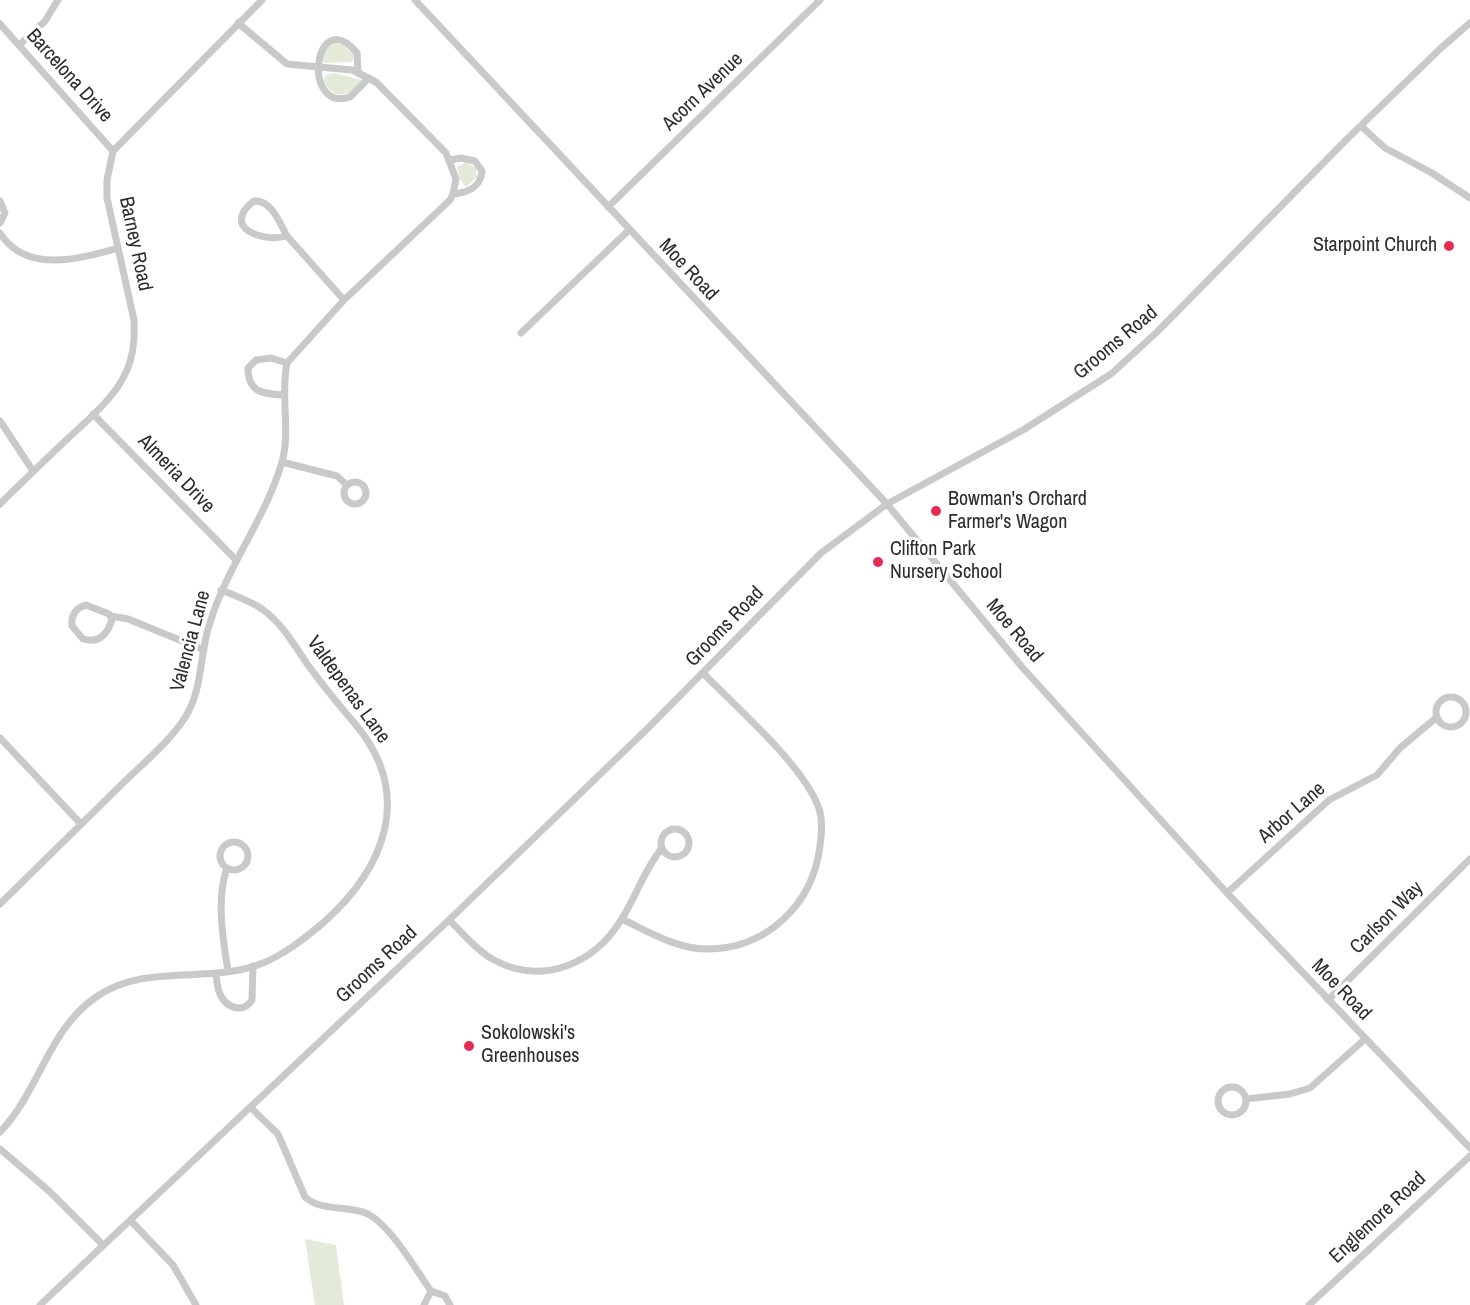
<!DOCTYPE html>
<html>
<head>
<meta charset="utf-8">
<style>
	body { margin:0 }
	canvas { display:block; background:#fff }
</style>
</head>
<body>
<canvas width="1470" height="1305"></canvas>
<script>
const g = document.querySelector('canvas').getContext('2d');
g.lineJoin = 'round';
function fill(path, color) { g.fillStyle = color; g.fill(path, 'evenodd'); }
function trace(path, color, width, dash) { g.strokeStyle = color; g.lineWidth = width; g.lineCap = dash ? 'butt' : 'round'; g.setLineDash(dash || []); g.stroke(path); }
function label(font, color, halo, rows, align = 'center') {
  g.font = font + ' "Archivo Narrow",sans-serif'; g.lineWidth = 6; g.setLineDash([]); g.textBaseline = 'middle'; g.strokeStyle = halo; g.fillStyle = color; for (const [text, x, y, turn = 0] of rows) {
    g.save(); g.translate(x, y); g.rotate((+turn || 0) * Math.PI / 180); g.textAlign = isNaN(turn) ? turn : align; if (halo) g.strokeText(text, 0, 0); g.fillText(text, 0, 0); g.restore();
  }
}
const green = new Path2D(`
	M335,43L343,45L354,55L352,62L324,63L322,60L326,48Z
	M334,73L362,80C354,98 330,100 324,80L326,75Z
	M466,162L476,168L477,177L466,187L460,179L457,167Z
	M305,1239L336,1245L344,1305H315Z`);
const minor = new Path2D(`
	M415,0L887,504L1022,667L1227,893L1470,1148
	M238,23L287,64L352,70L376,82L446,153L456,179L453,194
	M0,24L113,151
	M19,45L45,21L58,0
	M358,72L357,53C315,2 300,113 350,97L369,78
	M1361,126L1385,148L1432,173L1470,198
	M0,201L5,213L0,223
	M254,201C272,200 279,222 287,236C262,243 220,227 254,201Z
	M608,207L820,0
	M0,233C26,274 79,259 118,248
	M287,236L344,300
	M521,333L629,230
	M283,395C262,394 248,392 248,368L256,360L271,358L287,363L344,300L450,200L453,194C467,193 481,187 482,171L475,161L461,158L450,160
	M93,414L235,559
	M0,421L33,471
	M282,462L337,476L347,485
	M344 493a11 11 0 1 1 22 0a11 11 0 1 1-22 0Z
	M0,504C21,483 42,463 63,443C85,422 115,399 127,370C134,354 135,338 134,320L107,198V180L113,151L262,0
	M86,605L109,614L112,619C108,634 99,644 83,639L72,626C71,616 75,608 86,605Z
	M111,616L128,619L204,650
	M1436 712a15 15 0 1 1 30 0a15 15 0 1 1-30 0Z
	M0,738L81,824
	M661 843a14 14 0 1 1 28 0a14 14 0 1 1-28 0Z
	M220 856a14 14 0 1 1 28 0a14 14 0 1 1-28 0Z
	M227,868C216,899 223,939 228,971
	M1227,893L1329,800L1377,775L1400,748L1437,717
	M0,904C40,865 80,825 120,786C142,764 169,743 186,716C201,692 200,660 207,633C223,571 265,521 282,462C291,430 280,396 287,363
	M622,919C649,932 677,949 707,949C767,949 813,904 820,846C822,833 823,818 818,806C802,764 736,707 703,673
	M449,920C463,933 477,951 494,960C542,986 594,964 621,920C636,897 644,870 662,848
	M216,974C217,981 217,988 220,994C226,1008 243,1014 252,1000L253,966
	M1328,1000L1470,859
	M1218 1101a14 14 0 1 1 28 0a14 14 0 1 1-28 0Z
	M1246,1099L1290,1094L1310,1088L1365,1039
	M250,1107L278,1134L305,1197C321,1212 349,1205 368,1214C391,1226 416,1270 431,1291
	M0,1132C39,1092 48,1030 96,997C147,962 209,985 263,963C285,954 305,938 323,923C385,868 414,795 356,725C339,705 323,686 308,665C294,645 283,624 262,609C251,601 234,595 221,590
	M0,1149L49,1191L103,1245
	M131,1221L173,1265L196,1305
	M40,1305L449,920L647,729L821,553L887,504L1023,430L1111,374L1157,332L1348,138L1441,48L1470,23
	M424,1305L431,1291L445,1296L450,1305
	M1309,1305L1470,1156`);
const markers = [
	[1449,246,6,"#e52c51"],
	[936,511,6,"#e52c51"],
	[878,562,6,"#e52c51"],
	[469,1046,6,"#e52c51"]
];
const streetNames = [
	["Barcelona Drive",69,76,48],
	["Acorn Avenue",703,92,-44],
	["Barney Road",135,244,78],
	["Moe Road",688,270,47],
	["Grooms Road",1116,343,-40],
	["Almeria Drive",176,474,46],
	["Grooms Road",725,627,-46],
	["Moe Road",1014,631,50],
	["Valencia Lane",191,641,-75],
	["Valdepenas Lane",348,690,54],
	["Arbor Lane",1292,813,-41],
	["Carlson Way",1387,918,-45],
	["Grooms Road",377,965,-43],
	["Moe Road",1341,990,46],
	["Englemore Road",1378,1218,-43]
];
const poiNames = [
	["Starpoint Church",1437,246,"right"],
	["Bowman's Orchard",948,500],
	["Farmer's Wagon",948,523],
	["Clifton Park",890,550],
	["Nursery School",890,573],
	["Sokolowski's",481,1034],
	["Greenhouses",481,1057]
];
fill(green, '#e4ead9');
trace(minor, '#c9c9c9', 7);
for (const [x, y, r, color] of markers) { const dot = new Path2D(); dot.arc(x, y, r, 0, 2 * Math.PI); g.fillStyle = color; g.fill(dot); trace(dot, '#fff', 2); }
label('20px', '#2c2c2c', '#fff', streetNames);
label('20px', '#2c2c2c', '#fff', poiNames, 'left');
</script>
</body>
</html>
